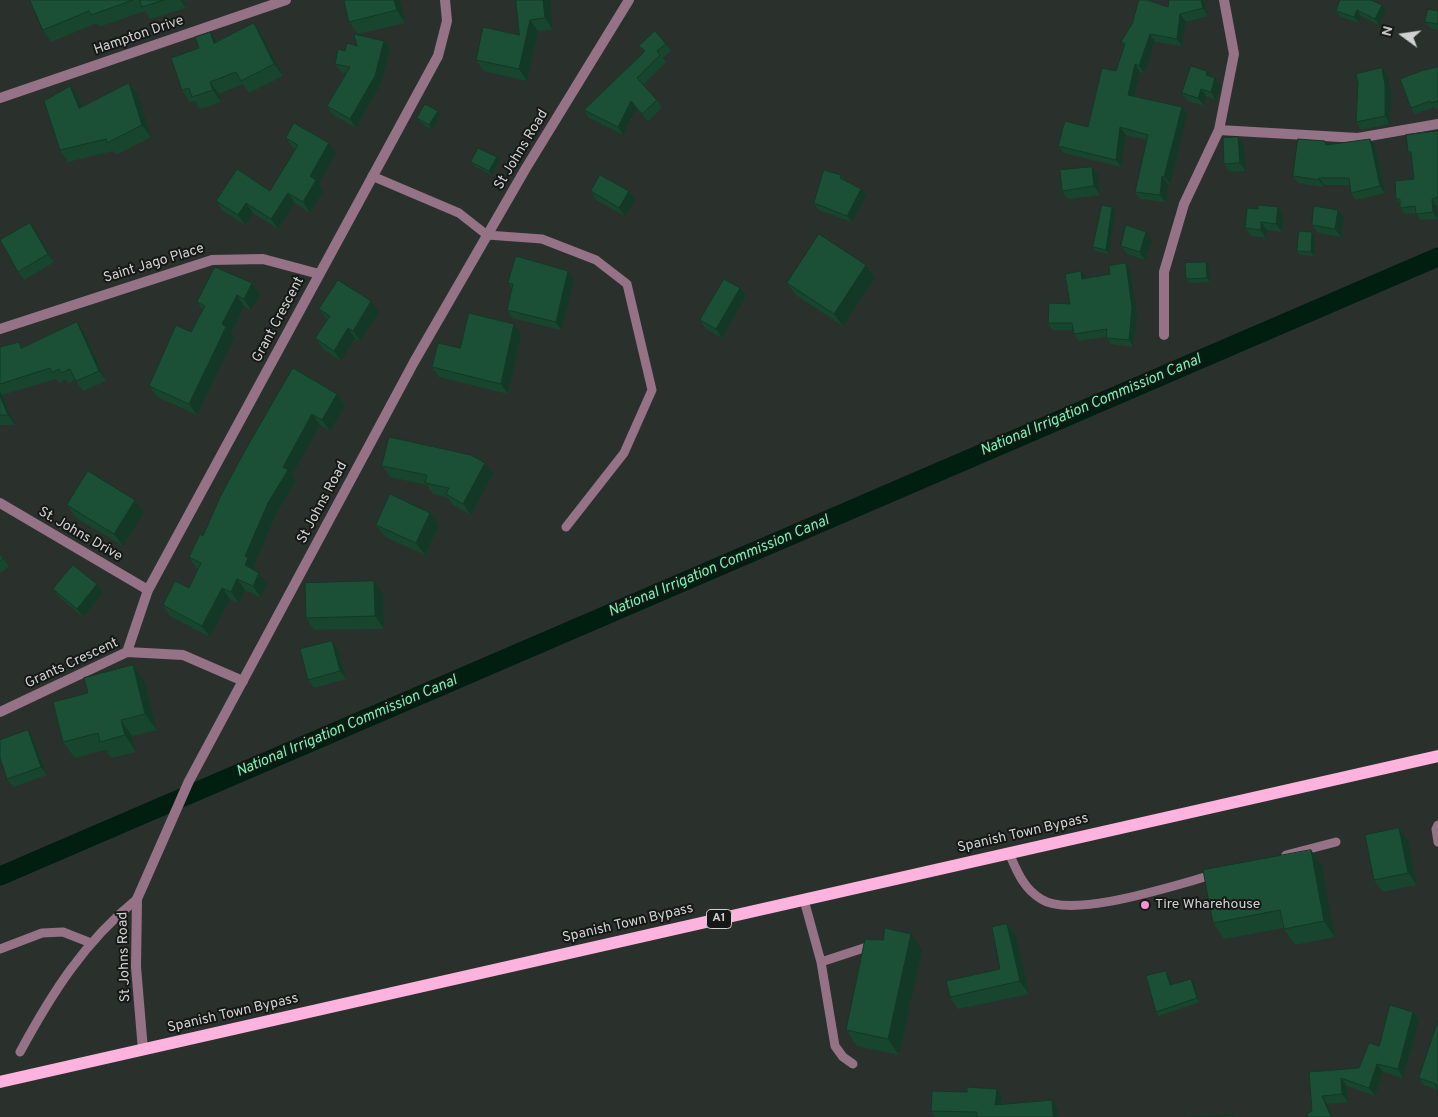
<!DOCTYPE html>
<html>
<head>
<meta charset="utf-8">
<style>
	body { margin:0 }
	#map { position:relative; width:1438px; height:1117px; overflow:hidden; background:#2a312d; font-family:Overpass,sans-serif }
	canvas { display:block }
	.north { position:absolute; left:1378px; top:10px; width:50px; height:50px; -webkit-text-stroke:4px #151816; paint-order:stroke; rotate:284deg; font-size:14px; font-weight:700; line-height:20px; text-align:center; color:#ced2d0 }
	.north::after { content:''; display:block; margin:auto; width:18px; height:22px; background:#ced2d0; clip-path:polygon(50% 0,100% 100%,50% 72%,0 100%) }
</style>
</head>
<body>
<div id="map">
<canvas width="1438" height="1117"></canvas>
<div class="north">N</div>
</div>
<script>
const g = document.querySelector('canvas').getContext('2d');
g.lineJoin = 'round';
function trace(path, color, width, dash) { g.strokeStyle = color; g.lineWidth = width; g.lineCap = dash ? 'butt' : 'round'; g.setLineDash(dash || []); g.stroke(path); }
function fill(path, color) { g.fillStyle = color; g.fill(path, 'evenodd'); }
function label(font, color, halo, rows, align = 'center') {
  g.font = font + ' Overpass,sans-serif'; g.lineWidth = 4; g.setLineDash([]); g.textBaseline = 'middle'; g.strokeStyle = halo; g.fillStyle = color; for (const [text, x, y, turn = 0] of rows) {
    g.save(); g.translate(x, y); g.rotate((+turn || 0) * Math.PI / 180); g.textAlign = isNaN(turn) ? turn : align; if (halo) g.strokeText(text, 0, 0); g.fillText(text, 0, 0); g.restore();
  }
}
const canal = new Path2D(`
	M0,876L1438,257`);
const service = new Path2D(`
	M372,176L459,213L487,235L542,239L596,260L627,284L652,390L624,453L566,527
	M1438,825L1436,829L1438,842
	M1009,853C1017,871 1023,888 1041,899C1073,920 1178,884 1216,874
	M1286,855L1336,842
	M804,900L821,962L835,1046L843,1057L853,1064
	M0,949L42,933L63,932L91,943
	M821,962L873,945
	M20,1052C52,993 84,942 137,899`);
const minor = new Path2D(`
	M0,98L286,0
	M1219,130L1358,138L1438,124
	M0,329L212,260L263,259L319,274
	M1164,335V272L1184,204L1219,130L1234,54L1224,0
	M0,503L148,590
	M127,652L148,590L438,56L447,21L445,0
	M0,712L127,652L183,655L243,681`);
const tertiary = new Path2D(`
	M143,1050L136,967L137,899L189,781L414,362L526,168L629,0`);
const primary = new Path2D(`
	M0,1082L1438,756`);
const wall = new Path2D(`
	M30,0H183L186,8L150,19L145,11L99,27L97,23L51,42L43,30Z
	M400,0L405,23L358,34L349,22Z
	M516,0H550L553,30L538,31L527,81L484,71L476,60L519,35Z
	M1169,0H1204L1208,16L1186,22L1182,46L1155,42L1144,73L1140,72L1135,97L1182,107L1187,114L1170,184H1168L1166,202L1140,199L1135,192L1147,140L1126,135L1121,167L1064,153L1058,146L1088,127L1116,71L1124,46L1121,42L1168,7Z
	M1339,0H1371L1382,5L1386,11L1379,25L1361,16L1359,23L1341,17L1336,11L1340,1Z
	M1438,11V30L1430,28L1425,22Z
	M254,23L262,35L283,76L249,93L243,84L219,94L221,102L200,109L195,101L190,103L182,90L199,48L217,41Z
	M384,41L390,49L380,85L356,128L333,115L327,106L346,73L341,72L335,64L345,51L357,46Z
	M666,44L671,51L663,58L666,62L643,85L657,100L662,108L648,121L636,108L623,135L589,118L584,110L644,52L639,46Z
	M1438,67V108L1435,109L1434,107L1415,114L1411,108Z
	M1207,71L1211,77L1221,86L1216,100L1207,97L1204,106L1188,101L1182,93Z
	M1388,76L1391,93L1390,124L1361,130L1356,122Z
	M129,83L138,95L151,137L116,155L113,151L68,162L60,150L70,86L79,98L82,107Z
	M438,111L440,115L432,130L420,122L417,118Z
	M1438,131V205L1436,206L1438,219L1420,220L1416,213L1405,214L1400,208V205L1396,199L1414,179L1412,157L1408,152Z
	M286,138L336,153L319,184L323,191L310,213L295,203L278,229L253,213L245,225L223,211L216,201L270,191L295,150L293,148Z
	M1244,145L1246,171L1230,172L1224,164Z
	M1328,145L1375,146L1385,193L1356,200L1351,193L1350,185H1324V187L1298,183L1293,176Z
	M497,157L499,161L492,175L474,166L471,162Z
	M1092,167L1098,175L1100,195L1068,199L1062,191Z
	M841,175L846,181L866,196L852,222L818,210L814,203Z
	M591,191L635,200L625,216L596,200Z
	M1112,207L1115,211L1109,254L1096,251L1093,247Z
	M1278,207L1283,215L1282,232L1267,230L1266,238L1251,236L1245,228L1258,209Z
	M1344,218L1341,237L1318,233L1312,225Z
	M36,231L54,262L24,280L18,272Z
	M1312,232L1315,236L1314,256L1300,255L1297,251Z
	M1152,240L1145,260L1127,254L1121,246Z
	M1206,262L1209,266L1210,282L1189,283L1186,279Z
	M1126,263L1130,270L1137,315L1133,347L1111,344L1106,337L1078,341L1074,334L1073,330H1052L1048,323L1070,304L1086,277V278L1110,274Z
	M866,265L875,277L843,326L796,295L787,283Z
	M568,271L574,279L561,330L512,318L507,310L512,288L508,283Z
	M252,283L260,294L251,310L244,306L231,333L234,338L197,415L157,397L149,386L191,332L203,310L197,302Z
	M746,296L722,338L706,329L700,320Z
	M319,309L379,312L360,341L355,338L341,361L323,349L315,338L327,320Z
	M514,324L521,335L508,394L439,377L432,367L460,348Z
	M84,332L106,381L83,391L75,380L68,383L66,379L59,383L56,379L2,395L15,425H0V347L19,342L22,347Z
	M337,394L345,405L330,431L320,425L292,475L296,481L276,514L254,566L256,569L255,571L259,573L267,584L261,598L245,590L239,603L230,599L210,637L170,616L163,605L189,588L199,569H197L189,557L203,536L247,447Z
	M485,463L493,474L471,515L453,505L447,497L433,494L427,485L390,477L382,466Z
	M135,500L144,512L123,546L76,518L67,505Z
	M430,513L439,525L425,555L385,537L376,525Z
	M0,552L9,567L0,573Z
	M374,581L383,594L384,629L314,630L306,618Z
	M97,584L103,593L83,617L59,597L53,589Z
	M338,650L346,679L314,688L308,680Z
	M144,681L157,730L132,736L136,752L111,758L106,750L75,758L63,742Z
	M28,730L33,739L47,775L13,787L7,779Z
	M1399,828L1408,840L1417,885L1383,892L1374,880Z
	M1311,850L1322,866L1335,937L1295,945L1283,928L1224,939L1213,923Z
	M1007,924L1016,937L1029,994L958,1009L950,997L1000,969Z
	M883,940L922,950L899,1055L857,1046L846,1030Z
	M1169,975L1171,985L1194,983L1200,1002L1159,1016L1156,1012Z
	M1413,1012L1419,1020L1403,1078L1383,1072L1375,1096L1347,1086L1348,1102L1327,1104L1333,1117H1308L1312,1111L1309,1072L1359,1068L1379,1046Z
	M1438,1021L1437,1090L1424,1085L1419,1078Z
	M1002,1097V1105L1052,1100L1058,1108V1117H935L931,1111Z`);
const shadedWall = new Path2D(`
	M180,0H183L186,8Z
	M394,0H400L405,23L397,10Z
	M543,0H550L553,30L545,18Z
	M1201,0H1204L1208,16L1203,8Z
	M1382,5L1386,11L1379,25L1375,19Z
	M1357,10L1361,16L1359,23L1354,17Z
	M1180,14L1186,22L1182,46L1177,39Z
	M530,20L538,31L527,81L519,69Z
	M254,23L262,35L283,76L274,64Z
	M210,32L218,44L214,43Z
	M1150,34L1155,42L1144,73L1139,66Z
	M384,41L390,49L380,85L356,128L350,119Z
	M1135,64L1140,72L1133,103L1128,95Z
	M1382,68L1388,76L1391,93L1390,124L1385,116Z
	M1207,71L1213,79L1206,75Z
	M1215,78L1221,86L1216,100L1211,92Z
	M210,82L219,94L221,102L213,90Z
	M129,83L138,95L151,137L142,125Z
	M70,86L79,98L87,121L79,108Z
	M1201,89L1207,97L1204,106L1198,98Z
	M631,101L636,108L623,135L618,127Z
	M1182,107L1187,114L1170,184L1164,177Z
	M438,111L440,115L432,130L429,125Z
	M1120,127L1126,135L1121,167L1116,160Z
	M1238,137L1244,145L1246,171L1240,163Z
	M1370,139L1375,146L1385,193L1380,186Z
	M329,143L336,153L319,184L323,191L310,213L303,202L310,176Z
	M497,157L499,161L492,175L489,171Z
	M1092,167L1098,175L1100,195L1094,186Z
	M1162,176L1168,184L1166,202L1160,195Z
	M1319,178L1324,185V187L1319,180Z
	M861,189L866,196L852,222L847,216Z
	M629,191L635,200L625,216L619,208Z
	M288,193L295,203L278,229L271,219Z
	M1432,199L1436,206L1438,219L1433,212Z
	M246,203L253,213L245,225L238,215Z
	M1112,207L1115,211L1109,254L1106,250Z
	M1278,207L1283,215L1282,232L1276,224Z
	M1338,210L1344,218L1341,237L1335,229Z
	M1261,222L1267,230L1266,238L1261,230Z
	M30,223L36,231L54,262L48,254Z
	M1146,232L1152,240L1145,260L1140,252Z
	M1312,232L1315,236L1314,256L1311,252Z
	M1206,262L1209,266L1210,282L1207,278Z
	M1126,263L1130,270L1137,315L1133,347L1129,340Z
	M866,265L875,277L843,326L834,314Z
	M568,271L574,279L561,330L556,322Z
	M1081,271L1086,277L1087,285L1082,279Z
	M252,283L260,294L251,310L244,299Z
	M740,288L746,296L722,338L716,329Z
	M237,295L244,306L231,333L234,338L197,415L189,404L222,324Z
	M371,301L379,312L360,341L353,331Z
	M77,322L84,332L106,381L99,371Z
	M514,324L521,335L508,394L501,384Z
	M348,328L355,338L341,361L334,351Z
	M0,392L2,395L15,425L8,415L0,396Z
	M337,394L345,405L330,431L322,420Z
	M312,414L320,425L292,475L296,481L276,514L254,566L256,569L252,577L245,565V556L283,467Z
	M485,463L493,474L471,515L463,504Z
	M135,500L144,512L123,546L114,534Z
	M430,513L439,525L425,555L416,543Z
	M259,573L267,584L261,598L253,586Z
	M237,579L245,590L239,603L231,592Z
	M374,581L383,594L384,629L375,616Z
	M97,584L103,593L83,617L77,609Z
	M222,588L230,599L210,637L202,626Z
	M332,641L338,650L346,679L340,671Z
	M133,665L144,681L157,730L145,714Z
	M121,720L132,736L136,752L125,735Z
	M28,730L33,739L47,775L41,767Z
	M1399,828L1408,840L1417,885L1408,873Z
	M1311,850L1322,866L1335,937L1324,921Z
	M1007,924L1016,937L1029,994L1020,981Z
	M911,934L922,950L899,1055L888,1039Z
	M1166,971L1169,975L1173,989L1170,985Z
	M1191,979L1194,983L1200,1002L1197,998Z
	M1413,1012L1419,1020L1403,1078L1398,1069Z
	M1377,1064L1383,1072L1375,1096L1369,1088Z
	M1341,1078L1347,1086L1348,1102L1342,1094Z
	M997,1089L1002,1097L1001,1114L995,1105Z
	M1322,1096L1327,1104L1333,1117H1331Z
	M1052,1100L1058,1108V1117H1054L1053,1114Z`);
const building = new Path2D(`
	M30,0H133L91,15L89,11L43,30Z
	M140,0H164L142,7Z
	M344,0H394L397,10L349,22Z
	M516,0H543L545,18L530,20L519,69L476,60L483,27L519,35Z
	M1139,0H1147L1168,7L1169,0H1201L1203,8L1180,14L1177,39L1150,34L1139,66L1135,64L1128,95L1182,107L1164,177L1162,176L1160,195L1135,192L1148,135L1120,127L1116,160L1058,146L1065,121L1088,127L1102,68L1116,71L1125,44L1121,42L1132,24Z
	M1340,0H1371L1382,5L1375,19L1357,10L1354,17L1336,11Z
	M1428,9L1438,11V24L1425,22Z
	M254,23L274,64L241,81L236,72L210,82L213,90L192,97L189,88L182,90L171,58L199,48L195,37L210,32L214,43Z
	M655,31L666,44L657,51L660,55L637,78L657,100L642,114L631,101L618,127L584,110L645,51L639,46Z
	M354,34L384,41L375,76L350,119L327,106L350,67L335,64L338,49L345,51L347,43L357,46Z
	M1191,66L1207,71L1206,75L1215,78L1211,92L1201,89L1198,98L1182,93Z
	M1438,67V101L1431,103L1430,101L1411,108L1400,79L1421,71Z
	M1382,68L1385,85V116L1356,122L1358,83L1356,74Z
	M129,83L142,125L107,143L106,139L60,150L44,101L70,86L79,108Z
	M425,104L438,111L429,125L417,118Z
	M294,123L329,143L310,176L316,180L303,202L288,193L271,219L246,203L238,215L216,201L237,169L270,191L298,145L286,138Z
	M1438,131V197L1432,199L1433,212L1416,214L1415,206L1400,208V199H1396L1395,181L1414,179L1411,152H1408L1406,135Z
	M1238,137L1240,163L1224,164L1223,138Z
	M1298,139L1325,141L1326,145L1370,139L1380,186L1351,193L1349,178H1319V180L1293,176Z
	M478,148L497,157L489,171L471,162Z
	M1092,167L1094,186L1062,191L1060,170Z
	M824,170L841,175L840,178L861,189L847,216L814,203Z
	M600,175L629,191L619,208L591,191Z
	M1102,205L1112,207L1106,250L1093,247Z
	M1258,205L1278,207L1276,224L1261,222V230L1245,228L1247,208L1258,209Z
	M1314,206L1338,210L1335,229L1312,225Z
	M30,223L48,254L18,272L0,240Z
	M1126,225L1146,232L1140,252L1121,246Z
	M1299,231L1312,232L1311,252L1297,251Z
	M819,234L866,265L834,314L787,283Z
	M516,256L568,271L556,322L507,310L513,284L508,283Z
	M1206,262L1207,278L1186,279L1185,263Z
	M1126,263L1132,308L1129,340L1106,338L1107,329L1074,334L1072,323H1048L1049,303L1070,304L1065,274L1081,271L1082,279L1110,274L1109,266Z
	M215,267L252,283L244,299L237,295L222,324L226,327L189,404L149,386L176,325L191,332L205,306L197,302Z
	M724,279L740,288L716,329L700,320Z
	M338,280L371,301L353,331L348,328L334,351L315,338L330,316L319,309Z
	M469,313L514,324L501,384L432,367L438,343L460,348Z
	M77,322L99,371L76,381L70,369L61,373L59,369L52,373L50,368L0,384V347L19,342L21,348Z
	M293,368L337,394L322,420L312,414L283,467L288,470L268,503L245,556L248,558L245,565L259,573L253,586L237,579L231,592L222,588L202,626L163,605L175,581L189,588L201,563L189,557L200,534L203,536L220,497L247,447Z
	M0,396L8,415H0Z
	M389,437L471,455L485,463L463,504L446,494L449,488L425,483L427,475L382,466Z
	M88,471L135,500L114,534L67,505Z
	M390,494L430,513L416,543L376,525Z
	M0,553L3,559L0,561Z
	M73,565L97,584L77,609L53,589Z
	M374,581L375,616L306,618L305,583Z
	M332,641L340,671L308,680L300,649Z
	M133,665L145,714L121,720L125,735L100,742L98,733L63,742L53,702L88,693L84,678Z
	M28,730L41,767L7,779L0,758V740Z
	M1399,828L1408,873L1374,880L1365,835Z
	M1311,850L1324,921L1284,929L1280,910L1213,923L1203,870Z
	M1007,924L1020,981L950,997L946,981L1000,969L992,927Z
	M885,928L911,934L888,1039L846,1030L865,939L883,940Z
	M1166,971L1170,985L1191,979L1197,998L1156,1012L1146,976Z
	M1390,1005L1413,1012L1398,1069L1377,1064L1369,1088L1341,1078L1342,1094L1322,1096L1331,1117H1308L1307,1114L1312,1111L1309,1072L1359,1068L1369,1043L1379,1046Z
	M1438,1021V1097L1436,1084L1419,1078Z
	M967,1087L997,1089L995,1105L1052,1100L1053,1114L1054,1117H977V1112L931,1111L932,1091L967,1092Z
	M1233,1116V1117H1190Z`);
const markers = [
	[1145,905,5,"#f890cd"]
];
const shields = [
	[719,919,25]
];
const shieldNames = [
	["A1",719,919]
];
const streetNames = [
	["Hampton Drive",139,36,-19],
	["St Johns Road",522,150,-59],
	["Saint Jago Place",154,264,-17],
	["Grant Crescent",279,320,-62],
	["St Johns Road",323,503,-62],
	["St. Johns Drive",80,535,30],
	["Grants Crescent",72,664,-25],
	["Spanish Town Bypass",1023,834,-13],
	["Spanish Town Bypass",628,924,-13],
	["St Johns Road",125,957,-92],
	["Spanish Town Bypass",233,1014,-13]
];
const poiNames = [
	["Tire Wharehouse",1155,905]
];
const waterNames = [
	["National Irrigation Commission Canal",1091,406,-23],
	["National Irrigation Commission Canal",719,567,-23],
	["National Irrigation Commission Canal",347,727,-23]
];
trace(canal, '#011f11', 19);
trace(service, '#967286', 9);
trace(minor, '#967286', 10);
trace(tertiary, '#967286', 10);
trace(primary, '#fdb3dd', 12);
fill(wall, '#17452e');
fill(shadedWall, '#133826');
fill(building, '#1b5036');
trace(building, '#133826', 1);
for (const [x, y, r, color] of markers) { const dot = new Path2D(); dot.arc(x, y, r, 0, 2 * Math.PI); g.fillStyle = color; g.fill(dot); trace(dot, '#151816', 2); }
for (const [x, y, w] of shields) { const box = new Path2D(); box.roundRect(x - w / 2, y - 9.5, w, 19, 4); g.fillStyle = '#151816'; g.fill(box); trace(box, '#ced2d0', 1); }
label('bold 12px', '#ced2d0', null, shieldNames);
label('14px', '#ced2d0', '#151816', streetNames);
label('14px', '#ced2d0', '#151816', poiNames, 'left');
label('italic 15px', '#73f5b3', '#151816', waterNames);
</script>
</body>
</html>
